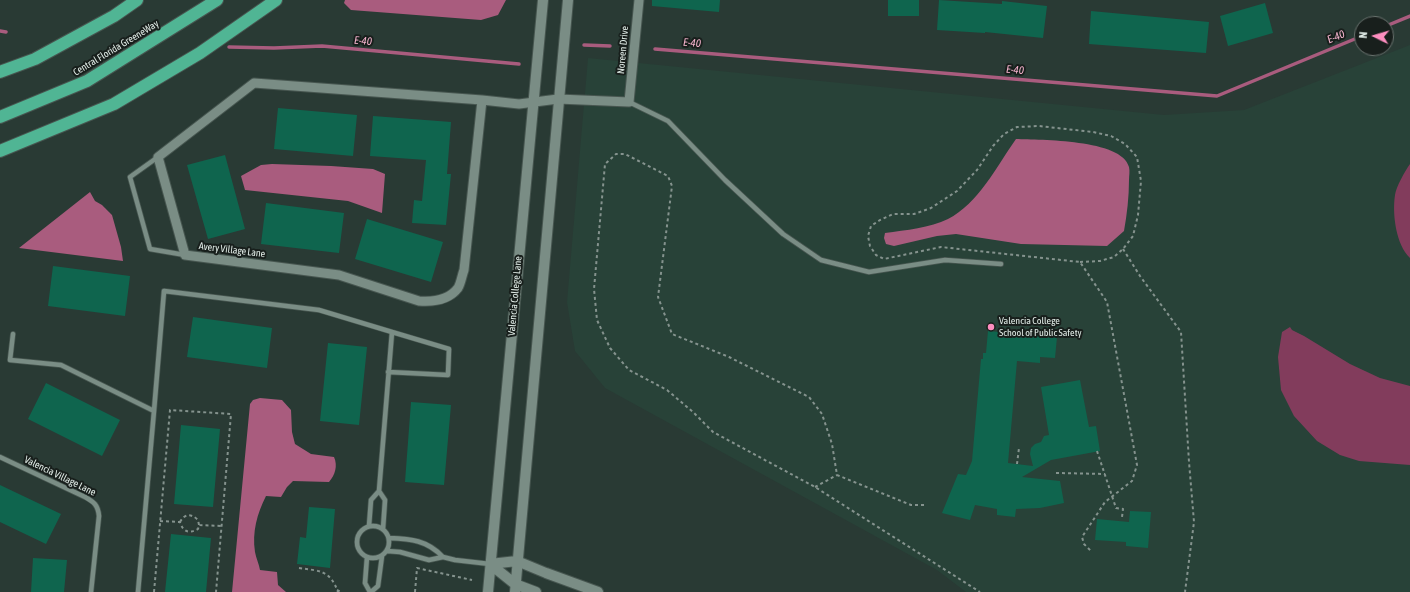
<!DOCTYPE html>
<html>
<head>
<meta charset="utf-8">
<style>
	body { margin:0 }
	#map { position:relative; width:1410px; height:592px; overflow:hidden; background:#293a34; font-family:"Asap Condensed",sans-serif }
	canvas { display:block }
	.north { position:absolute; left:1354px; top:16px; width:40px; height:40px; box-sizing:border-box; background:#181f1c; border:1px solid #68716d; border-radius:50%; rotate:275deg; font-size:11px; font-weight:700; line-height:16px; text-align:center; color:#e1ece7 }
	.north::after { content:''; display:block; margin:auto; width:14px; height:18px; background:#fd8ebf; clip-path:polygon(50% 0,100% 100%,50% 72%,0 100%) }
</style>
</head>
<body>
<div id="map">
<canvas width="1410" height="592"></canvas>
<div class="north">N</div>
</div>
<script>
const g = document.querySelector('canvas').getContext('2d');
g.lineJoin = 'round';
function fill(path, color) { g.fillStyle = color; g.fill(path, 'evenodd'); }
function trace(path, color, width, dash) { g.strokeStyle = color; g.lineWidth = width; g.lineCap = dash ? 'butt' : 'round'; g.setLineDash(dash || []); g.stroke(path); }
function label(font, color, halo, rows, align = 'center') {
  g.font = font + ' "Asap Condensed",sans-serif'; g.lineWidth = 4; g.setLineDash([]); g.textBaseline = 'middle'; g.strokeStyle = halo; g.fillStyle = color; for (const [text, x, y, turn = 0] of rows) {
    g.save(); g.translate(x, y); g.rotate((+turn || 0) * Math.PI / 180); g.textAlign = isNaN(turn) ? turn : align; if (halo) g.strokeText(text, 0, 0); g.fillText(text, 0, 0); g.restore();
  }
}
const built = new Path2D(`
	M1410,45V592H966L937,570L605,388L575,351L567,302L588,58L1164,115L1244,110Z`);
const green = new Path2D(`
	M1410,164V258C1396,245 1392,214 1395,195C1396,187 1405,171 1410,164Z
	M1290,327L1292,330L1304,336L1350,364L1380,378L1410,386V465L1359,461L1340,455L1317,441L1294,416L1281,390L1278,357L1282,332Z`);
const water = new Path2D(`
	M345,0H506L498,15L481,20L351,10L344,3Z
	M1016,139C1040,140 1122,139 1129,167C1130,171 1129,176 1129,180C1129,197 1127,214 1124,231L1107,246L1021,244L956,234L937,236L894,246L886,244L884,238L885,233C906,230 930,228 948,219C978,204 997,166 1016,139Z
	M272,164L331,166L373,169L385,174L382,213L348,201L245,190L241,176L261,165Z
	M90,192L95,201L102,205L112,215L121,247L123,261L19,248Z
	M260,398L282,400L291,410L292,432L295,444L311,454L334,457C338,466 335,475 329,482L293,481L287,487L281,497L266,496C257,514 252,532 255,552C256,558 259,564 260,570L277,572L278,585L286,592H232L250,404L253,400Z`);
const stream = new Path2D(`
	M1386,26L1410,16
	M0,31L6,32
	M584,45L610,46
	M229,47L274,48L322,46L519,64
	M655,49L1217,96L1362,36`);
const building = new Path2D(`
	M652,0H720L719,12L652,6Z
	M888,0H919V16H888Z
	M939,0L1002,4V1L1047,6L1043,38L985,32V33L937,30Z
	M1265,3L1273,33L1228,46L1220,16Z
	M1091,11L1209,22L1206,53L1089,44Z
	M278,108L357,115L353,156L274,149Z
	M373,116L451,122L447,174H451L446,225L412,223L414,200L422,201L426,160L370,156Z
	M225,155L245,229L208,239L187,165Z
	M266,203L344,213L339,253L261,244Z
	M367,219L443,242L431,282L355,259Z
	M53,266L130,276L125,316L48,306Z
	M193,317L272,328L267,368L187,357Z
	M988,331L1057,337L1055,358L1040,357V363L1017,361L1008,463L1033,466L1030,454L1031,448L1035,444L1041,442L1044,436L1049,435L1041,387L1080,380L1089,427L1096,426L1100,451L1051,460L1022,477L1060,481L1064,503L1040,508L1016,509L1015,517L997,515V509L975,505L970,520L942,513L958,474L966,475L972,461L981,359H983V353H986Z
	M328,343L367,347L359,425L320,421Z
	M46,383L120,420L102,456L28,419Z
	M411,402L451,405L444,485L405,482Z
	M181,425L220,429L213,507L174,504Z
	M0,485L61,514L46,544L0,522Z
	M309,507L335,509L330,568L297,564L300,537L306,538Z
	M1130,511L1151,512L1148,548L1126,546V542L1095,540L1097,519L1129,522Z
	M171,534L211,538L206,592H165Z
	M33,558L67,560L64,592H31Z`);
const path = new Path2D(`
	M1123,249L1140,276L1181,332L1189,462L1194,522L1185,592
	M1080,262L1100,261L1114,257L1123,249L1133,236L1138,215L1141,181L1137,157L1125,144L1111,136L1093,132L1039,126L1017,127L1004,134L993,146L977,170L957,191L931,208L914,214H893L880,220L871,226L868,236L870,246L876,255L884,259L941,247L1080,262L1107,302L1137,465L1132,481L1105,502L1082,537L1084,544L1092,552
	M1097,451L1116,508L1123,509L1122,517
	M1017,464L1019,448
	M1056,473L1105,474
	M815,487L837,475
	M924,505H911L837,475L832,444L822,414L809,397L729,357L672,334L658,297L672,186L668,176L625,154H616L605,164L594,289L597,320L610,348L629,370L667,390L693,412L713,432L815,487L980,592
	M160,521L180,522C183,532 189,534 198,529L199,525L221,526
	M180,522C184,514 191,513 198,520L199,525
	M299,568C320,571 330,570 338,592
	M337,590L341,592
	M154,592L170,410L231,414L216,592
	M415,592L417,568L472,580`);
const service = new Path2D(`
	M629,102L668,121L725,180L783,234L821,260L869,272L945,260L1001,264
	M158,157L130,177L150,249L185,255
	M13,334L10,360L61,365L154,411L164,291L319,310L392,332
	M0,457L85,497C94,502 98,505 99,516L91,592
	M379,491L392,332L449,349L448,375L388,372
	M357 542a16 16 0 1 1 32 0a16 16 0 1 1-32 0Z
	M369,526L371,500L379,491L385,500L383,529
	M389,538C411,539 427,540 443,557
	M387,551L400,552L429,560L443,557L455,560L490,564
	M367,557L365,583L370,592
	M138,592L154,411
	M371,592L378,586L382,556`);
const minor = new Path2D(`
	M482,100L464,270C462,275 461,283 458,288C449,300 432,302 419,301L339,275L185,255L158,157L254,83L482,100L519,104L558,99L629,102L639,0`);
const tertiary = new Path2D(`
	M490,564L517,561L546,573L598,592
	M490,564L515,584L536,592
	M488,592L543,0
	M515,592L568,0`);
const motorway = new Path2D(`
	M0,72L35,59L114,16L137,0
	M0,117L87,81L217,0
	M0,151L114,104L200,53L276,0`);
const markers = [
	[991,327,4,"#fd8ebf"]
];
const streetNames = [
	["Central Florida GreeneWay",116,48,-31],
	["Noreen Drive",623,50,-85],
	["Avery Village Lane",232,250,7],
	["Valencia College Lane",515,296,-85],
	["Valencia Village Lane",60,476,26]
];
const poiNames = [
	["Valencia College",999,321],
	["School of Public Safety",999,333]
];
const waterNames = [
	["E-40",1336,37,-22],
	["E-40",363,41,5],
	["E-40",692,43,5],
	["E-40",1015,70,5]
];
fill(built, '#284238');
fill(green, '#823c5c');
fill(water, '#a95c7e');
trace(stream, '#a95c7e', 3.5);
fill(building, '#0f654e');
trace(service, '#475650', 6);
trace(minor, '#475650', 11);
trace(tertiary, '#475650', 12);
trace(motorway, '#475650', 14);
trace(path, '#85938e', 2, [3, 3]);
trace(service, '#7a8d85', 4.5);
trace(minor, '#7a8d85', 9);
trace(tertiary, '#7a8d85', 10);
trace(motorway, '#50b594', 12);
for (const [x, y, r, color] of markers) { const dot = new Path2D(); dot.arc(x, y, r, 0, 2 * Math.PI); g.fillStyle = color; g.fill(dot); trace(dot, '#181f1c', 1.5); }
label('10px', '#e1ece7', '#181f1c', streetNames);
label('10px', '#e1ece7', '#181f1c', poiNames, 'left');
label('italic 11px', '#f7b5cf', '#181f1c', waterNames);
</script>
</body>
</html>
